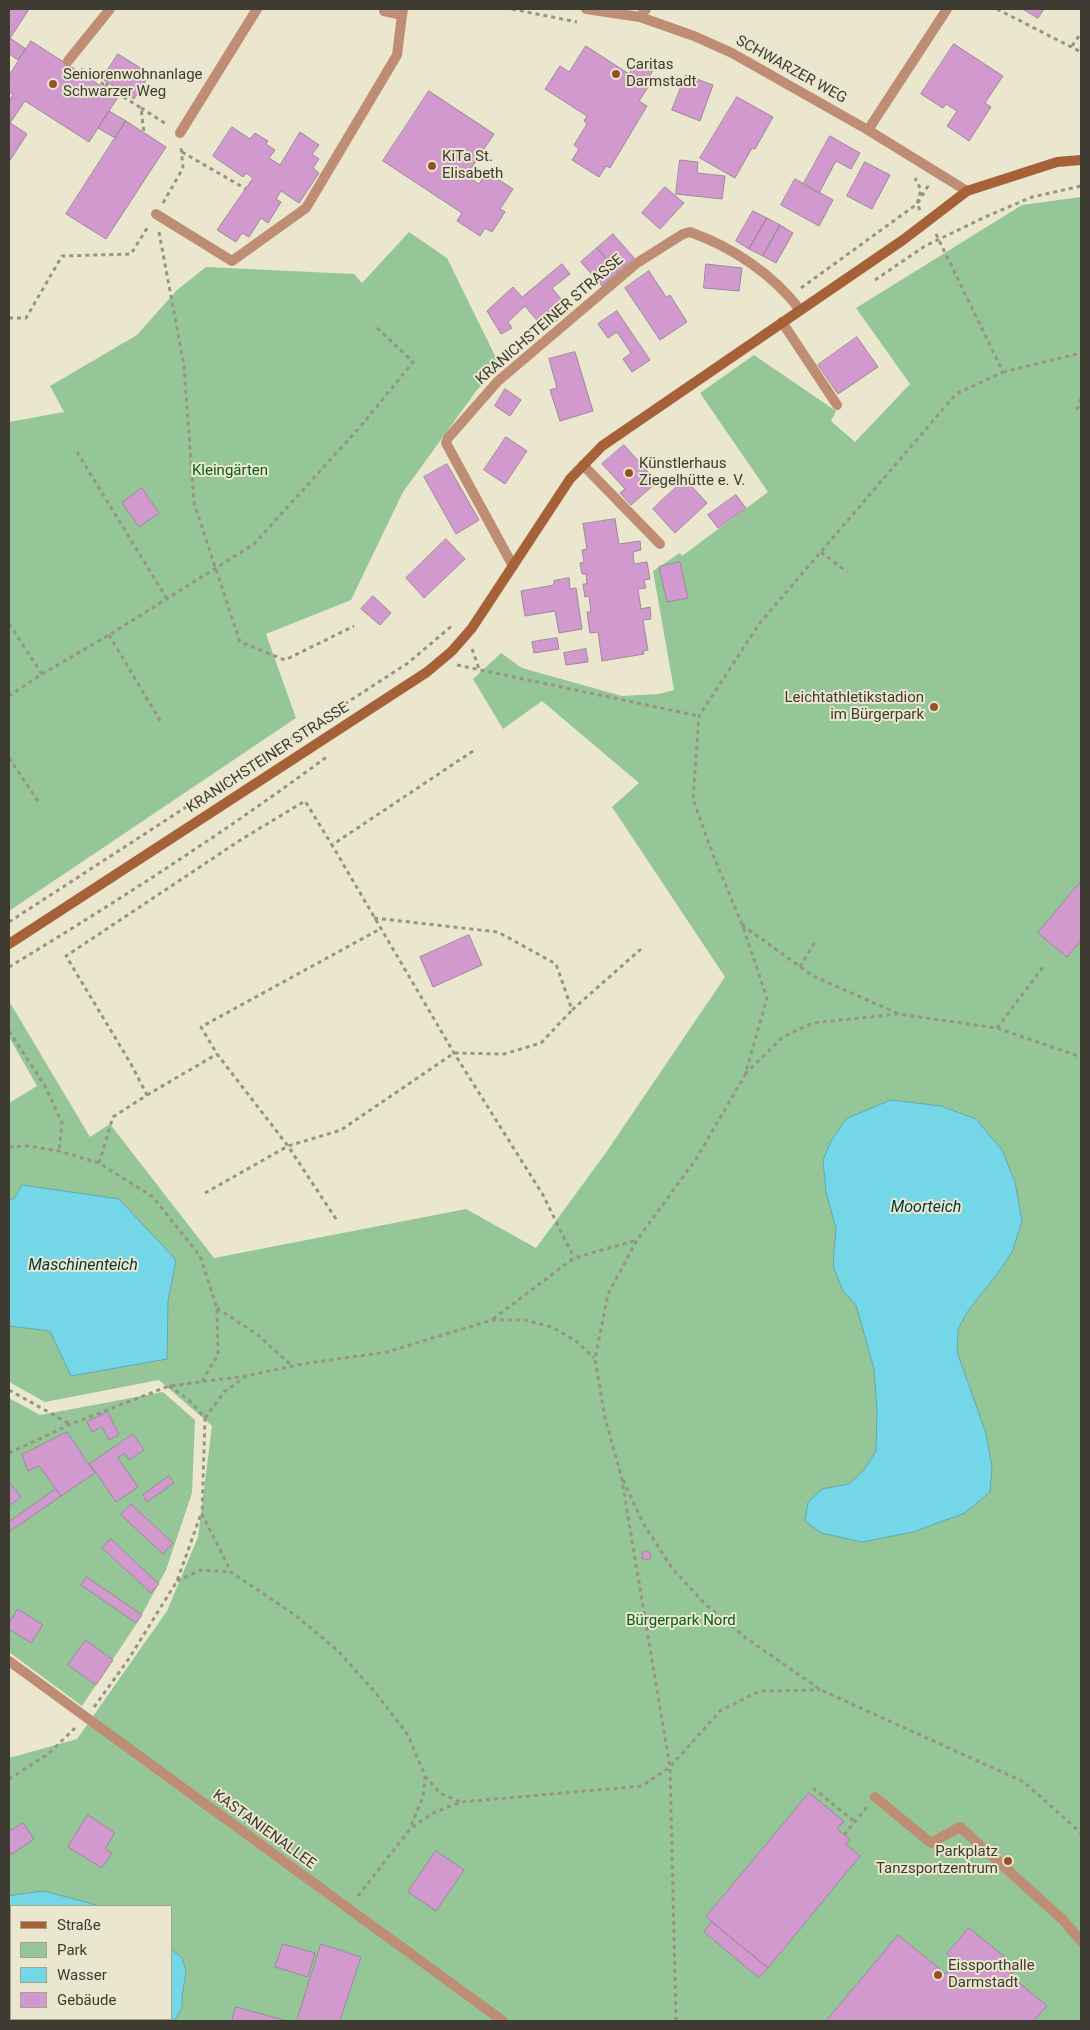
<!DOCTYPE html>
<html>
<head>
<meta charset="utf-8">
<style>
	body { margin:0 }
	#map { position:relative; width:1090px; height:2030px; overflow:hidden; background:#ebe7ce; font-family:Roboto,sans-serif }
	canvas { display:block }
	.frame { position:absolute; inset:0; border:10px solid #3d3b32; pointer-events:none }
	.legend { position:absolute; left:10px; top:1905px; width:162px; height:115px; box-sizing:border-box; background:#ebe7ce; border:1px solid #a5a290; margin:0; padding:6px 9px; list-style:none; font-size:15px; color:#3d3b32 }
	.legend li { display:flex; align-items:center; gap:10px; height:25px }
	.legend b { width:25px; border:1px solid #a5a290 }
</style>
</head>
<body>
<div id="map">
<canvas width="1090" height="2030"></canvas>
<div class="frame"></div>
<ul class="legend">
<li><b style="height:6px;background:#a76139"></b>Straße</li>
<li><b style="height:14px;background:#95c698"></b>Park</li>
<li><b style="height:14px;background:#74d7e7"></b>Wasser</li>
<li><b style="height:14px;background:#d199ce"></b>Gebäude</li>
</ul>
</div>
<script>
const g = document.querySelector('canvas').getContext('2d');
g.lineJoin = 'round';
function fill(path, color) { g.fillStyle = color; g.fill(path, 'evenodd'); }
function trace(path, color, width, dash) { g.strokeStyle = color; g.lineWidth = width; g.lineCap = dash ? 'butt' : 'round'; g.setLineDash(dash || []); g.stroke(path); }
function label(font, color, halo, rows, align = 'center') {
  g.font = font + ' Roboto,sans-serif'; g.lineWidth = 4; g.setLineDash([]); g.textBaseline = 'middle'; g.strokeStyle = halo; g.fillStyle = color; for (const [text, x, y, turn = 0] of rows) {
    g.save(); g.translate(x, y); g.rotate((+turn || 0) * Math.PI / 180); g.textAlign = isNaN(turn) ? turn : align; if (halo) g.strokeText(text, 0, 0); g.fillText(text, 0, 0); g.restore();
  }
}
const green = new Path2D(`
	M1081,197V2021H9V1758L77,1739L167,1611L198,1537L212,1426L159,1380L45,1402L9,1382V1103L37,1086L9,1037V1001L90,1137L110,1124L214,1258L466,1209L536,1248L605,1154L725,977L612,807L639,783L542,701L503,729L473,679L501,653L522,668L622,696L659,694L674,690L653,571L680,553L682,556L768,492L700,393L754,355L836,411L831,421L855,442L910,384L856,308L1022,205ZM11,1906H171V2019H11Z
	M409,232L447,258L500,366L477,390L403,492L351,600L266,634L296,718L9,911V422L64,412L50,386L137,335L177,290L206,267L354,274L362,283Z
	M163,1392L195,1420L192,1493L166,1570L139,1620L82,1706L9,1652V1398L40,1415Z`);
const water = new Path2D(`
	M891,1100L941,1106L976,1119L1002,1150L1015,1182L1022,1221L1013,1250L1001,1269L968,1311L958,1329L957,1352L986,1433L992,1468L990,1492L965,1513L913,1532L862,1542L821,1533L805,1521L808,1502L822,1489L849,1484L864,1470L876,1451L877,1412L874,1369L856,1305L843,1291L833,1266L836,1229L826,1192L823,1160L831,1141L846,1119Z
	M22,1185L119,1199L176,1260L168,1301L167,1359L71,1376L50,1331L9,1326V1199H14Z
	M44,1891L100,1906H11V2019H171V1949L182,1958L186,1971L182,1997V2007L177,2017L172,2021H9V1896Z`);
const building = new Path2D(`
	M9,9H29L9,40Z
	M1023,9H1044L1038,18Z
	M10,38L26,49L18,60L9,54Z
	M31,41L118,97L89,142L25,101L10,123L9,122V102L13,94L9,92V76Z
	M954,44L1003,76L985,103L991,107L969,141L947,126L957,111L946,104L943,108L921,94Z
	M586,46L629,74L638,60L653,70L646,82L650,84L639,101L647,106L610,168L606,166L599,177L572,160L579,149L574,145L587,124L584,121L587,116L545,89L560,66L569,72Z
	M118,54L150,74L134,99L102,79Z
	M686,75L713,85L700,121L672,110Z
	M429,91L494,134L466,176L479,184L487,172L513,189L500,209L505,212L492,232L485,228L480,236L457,221L462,213L383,161Z
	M737,97L773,117L755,149L752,148L735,178L700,158Z
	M109,111L126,121L115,138L98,128Z
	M126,121L166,147L106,239L66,214Z
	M9,122L27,134L9,162Z
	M232,127L250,139L255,133L268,141L266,144L275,150L269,158L280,165L300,132L319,145L312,154L319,159L313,168L319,173L299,203L281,191L276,199L281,202L268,223L261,218L249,237L242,233L236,242L217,230L253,178L246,173L243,177L213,156Z
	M830,136L860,153L851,169L836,161L819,193L803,185Z
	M680,160L698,162L697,173L725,176L722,199L676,194Z
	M865,162L890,175L872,209L847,196Z
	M795,179L833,200L819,226L781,205Z
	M665,187L684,203L660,229L642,213Z
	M753,211L767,218L749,249L736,241Z
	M767,218L780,225L763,256L749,249Z
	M780,225L793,233L776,263L763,256Z
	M613,234L634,258L618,272L597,248Z
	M597,248L618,272L602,286L581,262Z
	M562,264L570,274L552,288L570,310L545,330L525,306L508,322L512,328L501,334L487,311L513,287L522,297Z
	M706,264L742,268L739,291L704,288Z
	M649,271L666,297L670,295L687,322L660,340L625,288Z
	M617,311L650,360L632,372L623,359L631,353L617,332L608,338L598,324Z
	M857,337L878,367L838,394L818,365Z
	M575,352L593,411L560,421L550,390L557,388L549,359Z
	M505,389L521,400L510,416L495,406Z
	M506,437L527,451L505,484L484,470Z
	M624,445L657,482L631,505L620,493L625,489L602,464Z
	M447,464L479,520L456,534L424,477Z
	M685,479L707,503L675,533L653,509Z
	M142,488L159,513L139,527L122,503Z
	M736,495L746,508L718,528L708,515Z
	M615,519L619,544L640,541L641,550L633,552L634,564L647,562L650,579L644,580L646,588L638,589L641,609L650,607L651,619L643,620L648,650L643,651L644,654L602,661L598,632L590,633L587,612H591L589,596L585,597L583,584H587L586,574H582L580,563L584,562L582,550L587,549L583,524Z
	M446,539L465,559L424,598L406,578Z
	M680,562L688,598L667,602L659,567Z
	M569,578L570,589L576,588L582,629L559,633L555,611L525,616L521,591L554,585V581Z
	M373,596L391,613L380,625L361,609Z
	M557,638L559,649L534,653L532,642Z
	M586,649L588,662L566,665L564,653Z
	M1081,881V940L1067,957L1038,933Z
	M469,935L482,965L433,987L420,957Z
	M108,1412L119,1435L109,1440L102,1427L92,1432L87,1422Z
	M67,1432L95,1473L61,1496L39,1466L28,1471L22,1455Z
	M133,1434L144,1450L129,1460L124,1453L118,1458L138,1487L116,1502L90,1464Z
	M169,1476L174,1483L147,1502L143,1495Z
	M10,1483L21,1497L9,1506V1484Z
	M56,1489L61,1496L9,1532V1522Z
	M131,1504L173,1543L163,1554L121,1515Z
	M111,1539L159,1584L151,1593L102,1548Z
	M646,1551L650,1553L651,1558L646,1560L642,1558V1553Z
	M87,1577L142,1615L136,1623L81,1585Z
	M18,1609L43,1625L31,1643L9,1629V1624Z
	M86,1640L113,1660L96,1685L68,1665Z
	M809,1793L844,1821L837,1829L850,1839L846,1844L860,1856L768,1968L706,1917Z
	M88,1815L115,1833L105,1849L112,1853L102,1868L68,1847Z
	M23,1823L34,1839L9,1856V1832Z
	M436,1851L464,1870L436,1911L408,1892Z
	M712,1922L768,1968L759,1978L704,1932Z
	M969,1928L1017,1967L1010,1975L1047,2006L1034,2021H826L898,1935L946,1974L956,1962L947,1954Z
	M283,1944L315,1953L308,1977L275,1967Z
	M321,1944L361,1957L340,2021H297Z
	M236,2007L287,2021H232Z`);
const path = new Path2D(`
	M512,9L577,22
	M997,9L1081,52
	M1072,46L1081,33
	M81,69L106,86
	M108,83L106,86L141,108L144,133
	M141,108L168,125
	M182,152L246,189
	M163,203L183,168L181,147
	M920,210L917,204L928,186L927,183
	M159,232L184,366L194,503L240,642L285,660L354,626
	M875,280L925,246L985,217L1032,197L1081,186
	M801,288L917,204L921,190L915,178
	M9,318H26L62,256L131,254L149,225
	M1003,372L1081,353
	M1077,410L1081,398
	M77,452L167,599
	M821,552L847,572
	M9,624L42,674L9,696
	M109,635L162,724
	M472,649L479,669
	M457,665L699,716
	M42,674L109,635L254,544L360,427L413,362L375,326
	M473,751L332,845L454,1053L543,1195L574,1258
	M9,758L38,801
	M374,918L498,932L556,964L572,1010L641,949
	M9,922L408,663L454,624
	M742,925L813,976L897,1013
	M9,967C118,901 225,832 328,756
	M800,967L816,940
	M997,1028L1043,967
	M9,1031L45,1086L62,1123L59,1151
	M745,1074L783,1037L813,1023L898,1014L997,1028L1081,1057
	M147,1095L217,1054
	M9,1147L28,1146L59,1151L99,1163L153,1197L200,1256L217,1308L218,1355L202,1381
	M99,1163L113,1117L147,1095L131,1064L66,956L242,839L305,801L332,845
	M205,1193L288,1146L217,1054L201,1027L380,929
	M336,1219L288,1146L341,1130L454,1053L504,1054L541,1043L572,1010
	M217,1308L258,1335L292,1366
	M493,1319L574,1258L637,1240
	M169,1386L189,1400L205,1418L202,1514L231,1572L295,1615L337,1650L375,1692L408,1735L425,1776L423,1797L410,1828
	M9,1390L70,1424
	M205,1418L224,1392L245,1377
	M9,1453L71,1424L169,1386L246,1376L302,1364L387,1352L492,1320H525L552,1327L576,1341L594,1358
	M623,1480L643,1523L672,1568L704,1603L746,1638L821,1690L1024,1782L1081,1833
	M177,1581L200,1570L231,1572
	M94,1707L128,1660L177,1581L201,1514
	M425,1776L440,1793L460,1802
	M9,1779L48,1754L75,1728
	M813,1788L855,1822
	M844,1835L867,1807
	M358,1896L410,1829L433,1813L461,1802L642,1786L670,1767L721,1710L760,1691L820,1690
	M676,2021L670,1767L621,1475L605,1418L595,1359L608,1294L637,1240L696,1159L745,1075L767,998L742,924L713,855L693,799L699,716L759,624L956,394L1003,372L935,232`);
const lane = new Path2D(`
	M384,11L402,15L403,10
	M68,61L110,9
	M180,133L257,9
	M156,214L232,261L306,208L397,55L402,15
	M782,322L837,405
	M583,465L660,544
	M875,1797L931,1843L960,1827L1063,1920L1081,1941`);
const street = new Path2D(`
	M586,9L640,17L694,36L732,53L868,130L967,191
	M640,17L646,9
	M868,130L947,9
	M513,566L446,443L448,438L498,381L637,263L683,234L690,232C732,247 773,274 800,310
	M9,1661L503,2021`);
const secondary = new Path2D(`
	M9,944L427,672L452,651L472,628L570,479L602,446L903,240L967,191L1057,162L1081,160`);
const markers = [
	[616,74,5,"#97502a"],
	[53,84,5,"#97502a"],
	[432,166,5,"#97502a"],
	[629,473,5,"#97502a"],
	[934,707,5,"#97502a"],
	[1008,1861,5,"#97502a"],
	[938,1975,5,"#97502a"]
];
const poiNames = [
	["Caritas",626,65],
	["Darmstadt",626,82],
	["Seniorenwohnanlage",63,75],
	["Schwarzer Weg",63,92],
	["KiTa St.",442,157],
	["Elisabeth",442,174],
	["Künstlerhaus",639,464],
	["Ziegelhütte e. V.",639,481],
	["Leichtathletikstadion",924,698,"right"],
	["im Bürgerpark",924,715,"right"],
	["Parkplatz",998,1852,"right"],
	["Tanzsportzentrum",998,1869,"right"],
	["Eissporthalle",948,1966],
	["Darmstadt",948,1983]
];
const streetNames = [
	["SCHWARZER WEG",791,70,29],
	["KRANICHSTEINER STRASSE",550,320,-41],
	["KRANICHSTEINER STRASSE",268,758,-33],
	["KASTANIENALLEE",264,1830,36]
];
const parkNames = [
	["Kleingärten",230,471],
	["Bürgerpark Nord",681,1621]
];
const waterNames = [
	["Moorteich",926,1208],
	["Maschinenteich",83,1266]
];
fill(green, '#95c698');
fill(water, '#74d7e7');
trace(water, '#64a8b1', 1);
fill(building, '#d199ce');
trace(building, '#9b899a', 1);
trace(path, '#979483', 3, [4, 4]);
trace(lane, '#be8d74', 10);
trace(street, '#be8d74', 10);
trace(secondary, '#a76139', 10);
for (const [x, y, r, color] of markers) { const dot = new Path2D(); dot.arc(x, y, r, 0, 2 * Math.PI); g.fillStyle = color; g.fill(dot); trace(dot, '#ebe7ce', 2); }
label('15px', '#3d3b32', '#ebe7ce', poiNames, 'left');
label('15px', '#3d3b32', '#ebe7ce', streetNames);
label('15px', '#05601f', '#ebe7ce', parkNames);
label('italic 16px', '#01343a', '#ebe7ce', waterNames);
</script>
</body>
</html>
